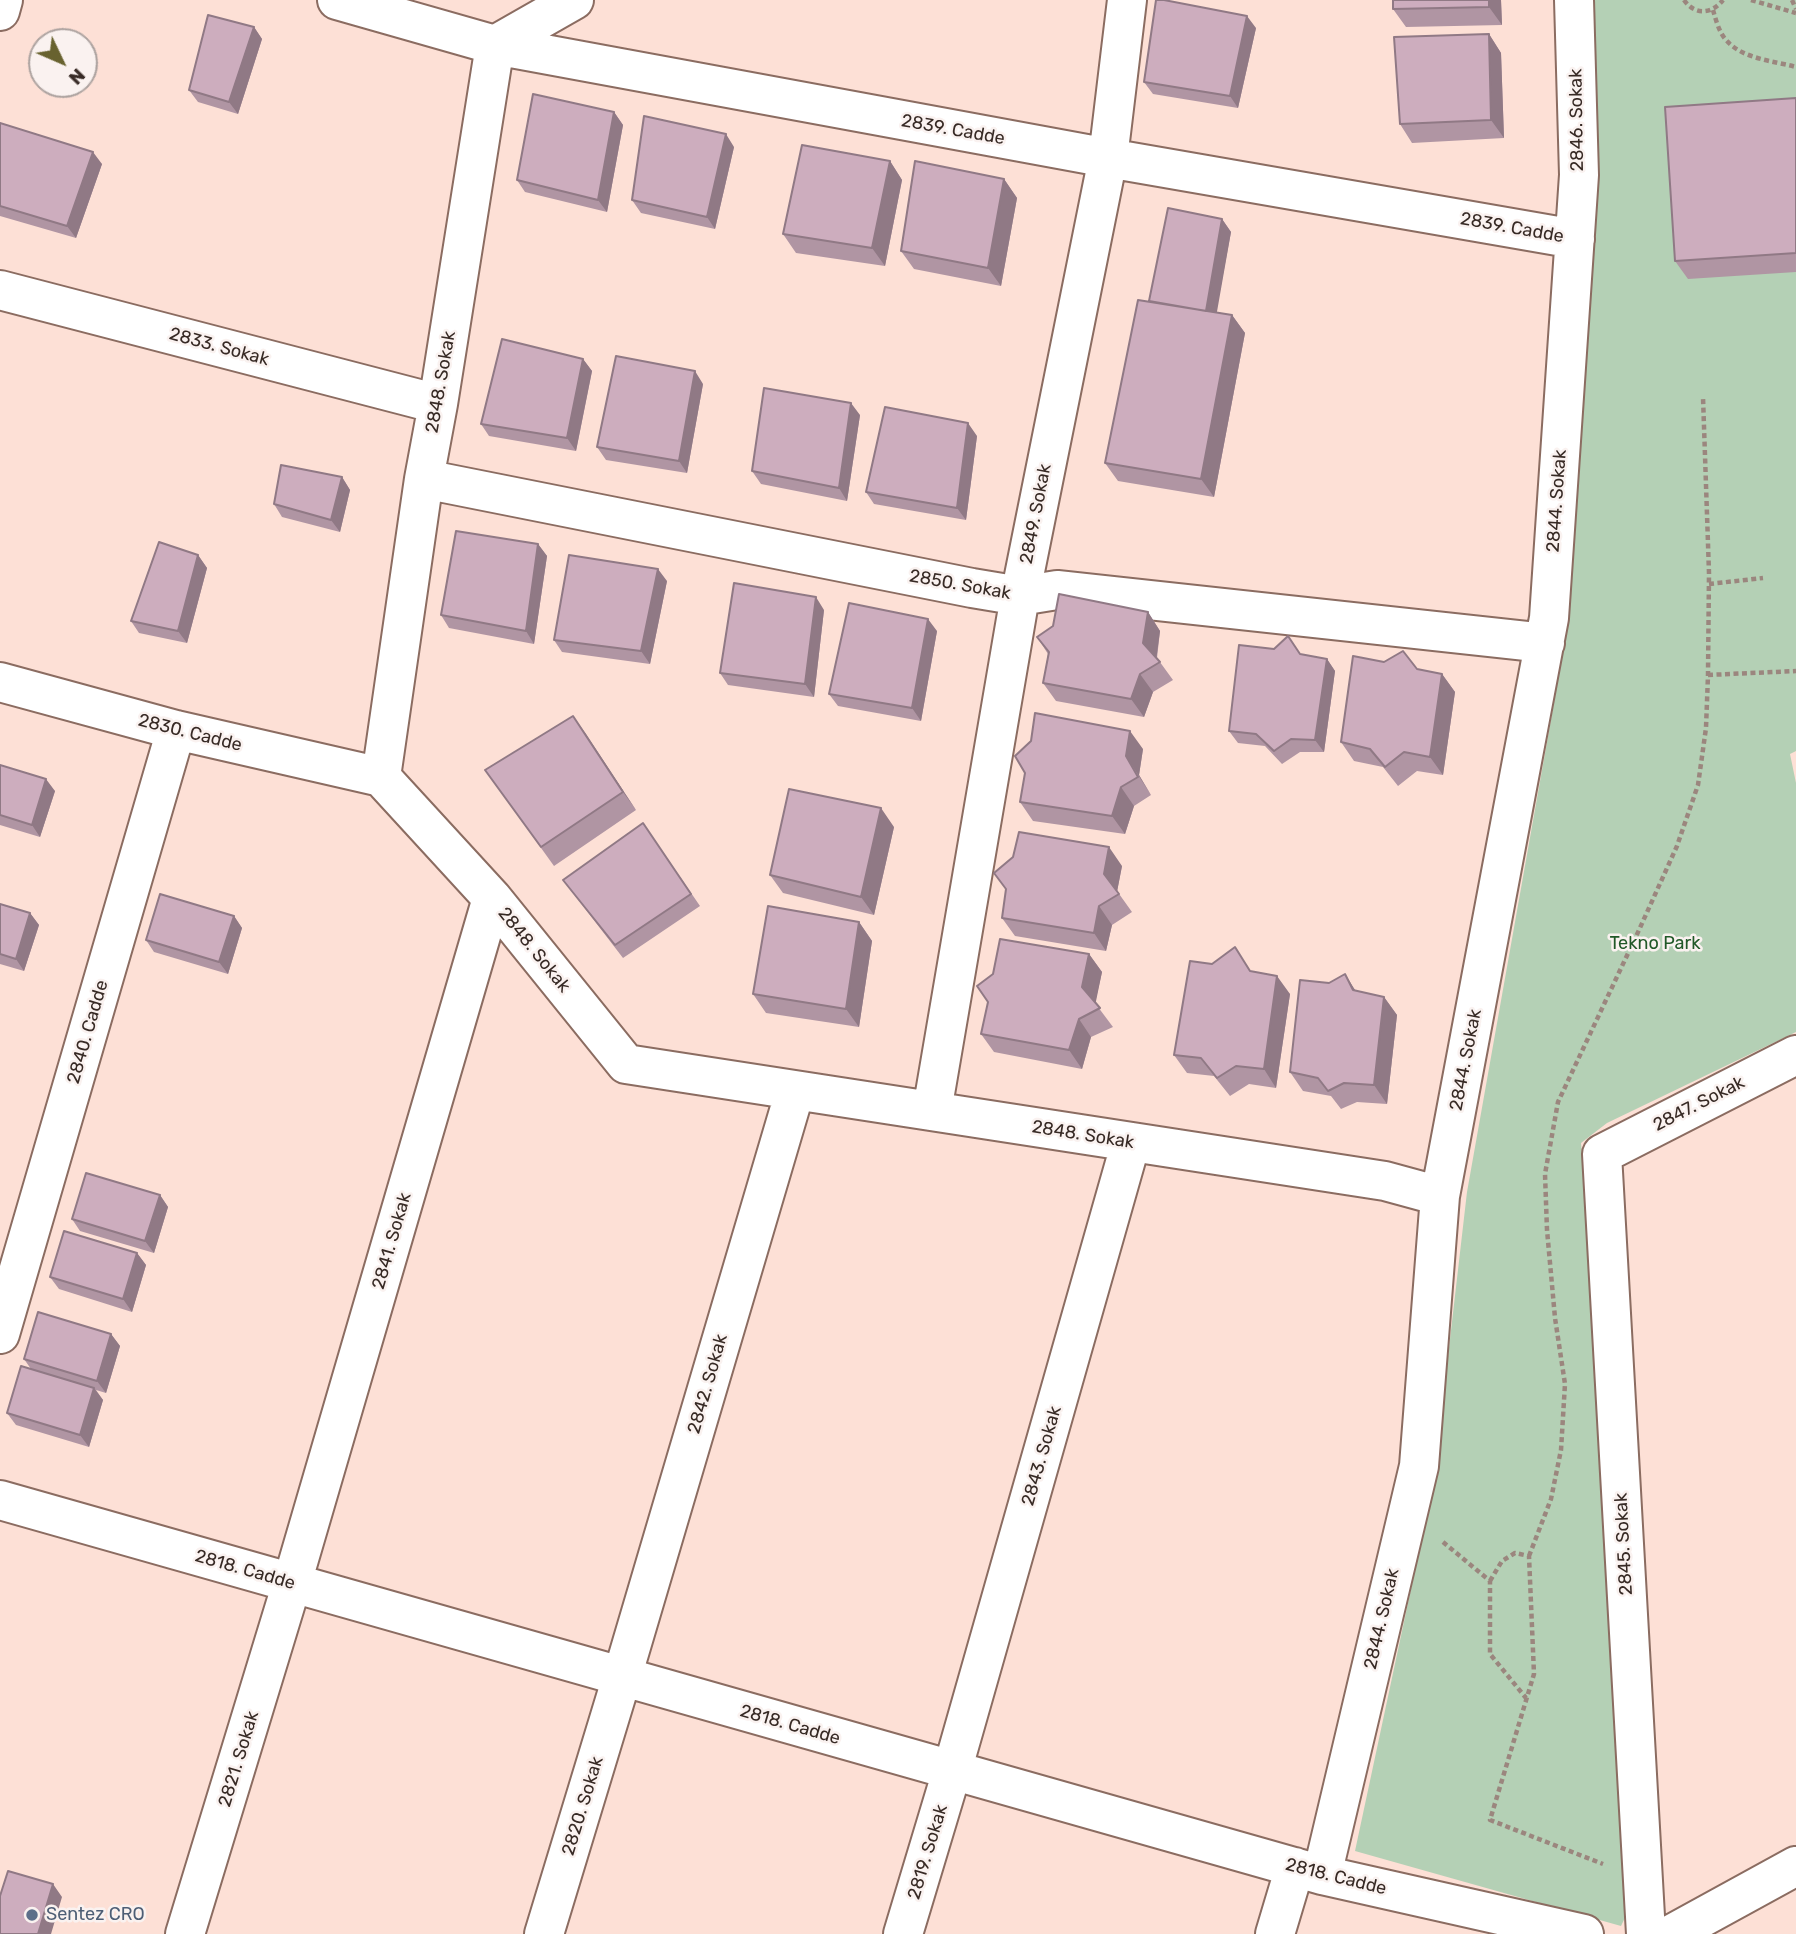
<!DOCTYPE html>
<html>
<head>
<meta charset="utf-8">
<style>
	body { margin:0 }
	#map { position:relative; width:1796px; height:1934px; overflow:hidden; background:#fde0d6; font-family:Rubik,sans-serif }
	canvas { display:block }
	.north { position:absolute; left:28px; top:28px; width:70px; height:70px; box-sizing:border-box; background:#faf2f0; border:2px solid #aca29f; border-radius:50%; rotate:134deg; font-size:19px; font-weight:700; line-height:28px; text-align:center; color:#372a25 }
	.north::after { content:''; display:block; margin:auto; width:24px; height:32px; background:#68622f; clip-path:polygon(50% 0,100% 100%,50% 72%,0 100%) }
</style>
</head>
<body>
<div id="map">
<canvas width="1796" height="1934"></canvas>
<div class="north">N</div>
</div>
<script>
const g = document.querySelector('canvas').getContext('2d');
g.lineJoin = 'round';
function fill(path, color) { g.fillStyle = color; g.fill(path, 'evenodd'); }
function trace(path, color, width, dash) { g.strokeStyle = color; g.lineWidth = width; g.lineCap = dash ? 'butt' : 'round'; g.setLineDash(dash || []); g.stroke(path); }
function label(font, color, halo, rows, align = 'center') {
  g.font = font + ' Rubik,sans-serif'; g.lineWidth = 5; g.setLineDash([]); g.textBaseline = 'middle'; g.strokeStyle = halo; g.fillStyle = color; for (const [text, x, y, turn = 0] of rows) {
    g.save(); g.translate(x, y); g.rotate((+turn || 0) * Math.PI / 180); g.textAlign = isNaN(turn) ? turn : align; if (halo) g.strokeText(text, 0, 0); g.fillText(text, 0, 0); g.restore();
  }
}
const green = new Path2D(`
	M1589,0H1796V751L1790,754L1796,783V1032L1607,1123L1581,1143L1643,1880L1621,1926L1355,1851L1433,1486L1467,1192L1555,697L1595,239Z`);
const path = new Path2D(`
	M1684,0C1695,16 1712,14 1723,0
	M1751,0L1796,13
	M1792,0L1796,9
	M1713,10C1716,20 1719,33 1727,41C1743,59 1774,61 1796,67
	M1709,584L1763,578
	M1708,675L1796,671
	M1443,1542L1490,1581V1654L1526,1698
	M1529,1556L1551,1499L1561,1450L1565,1384L1555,1318L1547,1230L1545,1174L1558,1102L1639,930L1677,846L1698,785L1706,728L1708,675L1709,573L1703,397
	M1490,1581L1502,1561L1515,1553L1529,1556L1534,1674L1490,1820L1603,1864`);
const minor = new Path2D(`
	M337,0L495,45L1108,158L1575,239
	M0,11L3,0
	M495,45L438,404L424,479L381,777L492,898L626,1064L1385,1181L1440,1196
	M495,45L574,0
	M0,290L438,404
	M424,479L972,588L1020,596L1057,590L1545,643
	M0,682L176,730L381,777
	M932,1111L1020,596L1108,158L1127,0
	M0,1334L176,730
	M0,1500L1322,1875L1584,1934
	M1322,1875L1419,1466L1440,1196L1549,618L1579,175L1574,0
	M185,1934L292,1583L492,898
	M544,1934L622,1677L795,1091
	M903,1934L952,1771L1131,1142
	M1275,1934L1295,1867
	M1646,1934L1602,1154L1796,1055
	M1672,1934L1796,1866`);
const wall = new Path2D(`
	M1393,0H1501L1502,25L1406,27L1393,9Z
	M254,27L262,39L238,114L198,102L189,90Z
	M1256,28L1238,108L1153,94L1144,82Z
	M1489,34L1501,53L1504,138L1412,143L1400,124Z
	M1796,98V272L1688,279L1675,261Z
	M614,112L623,125L607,212L525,192L517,180Z
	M0,123L102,164L76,238L0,216Z
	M734,147L715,229L641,213L632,200Z
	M890,161L902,180L885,266L796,253L783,234Z
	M1004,179L1017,198L1001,286L914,269L901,251Z
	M1222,219L1231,232L1216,312L1232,315L1245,333L1214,497L1118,481L1105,463L1150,302L1149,301Z
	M583,359L592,371L576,451L489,436L481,424Z
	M703,384L687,473L606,460L597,447Z
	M860,415L847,501L761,484L752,471Z
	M977,436L966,520L874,504L866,492Z
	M342,477L350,490L340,532L282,517L274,504Z
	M538,544L547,556L534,644L449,628L441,615Z
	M198,555L207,568L187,643L139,633L131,621Z
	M667,581L650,664L562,652L554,640Z
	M824,610L814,697L728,685L720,673Z
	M1148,612L1160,631L1157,658L1173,680L1153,692L1144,717L1056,701L1043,683L1048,654L1037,637Z
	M937,631L921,721L838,706L829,694Z
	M1301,654L1327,659L1335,671L1324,752H1300L1282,764L1265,746L1238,743L1229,731Z
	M1417,669L1442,674L1455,692L1443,775L1417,771L1398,786L1383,767L1354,761L1341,742Z
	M573,716L636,810L554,866L485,770Z
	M1143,749L1139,775L1151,795L1134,806L1125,834L1033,821L1020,802Z
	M0,765L55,791L40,837L0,825Z
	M643,823L700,906L623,958L563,880Z
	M894,827L874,915L783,893L770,875Z
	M1122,866L1117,891L1132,912L1112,925L1106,951L1015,936L1002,918Z
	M0,904L30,913L39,925L24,971L0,964Z
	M234,916L242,928L228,974L154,952L146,940Z
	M859,922L872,941L859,1027L766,1013L753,994Z
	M1089,954L1102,972L1095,1003L1113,1027L1091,1037L1082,1069L994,1052L981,1034Z
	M1251,971L1290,994L1276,1088L1249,1084L1230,1096L1214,1076L1187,1073L1174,1055Z
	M1356,991L1384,997L1397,1015L1387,1104L1357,1102L1341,1109L1331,1096L1303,1091L1290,1072Z
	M160,1195L168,1207L154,1253L80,1231L72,1219Z
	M137,1253L146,1265L132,1312L59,1289L50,1277Z
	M111,1334L120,1346L106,1393L96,1390L103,1400L89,1447L16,1425L7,1413L31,1369L24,1359Z`);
const shadedWall = new Path2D(`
	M1489,0H1501L1502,25L1489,7Z
	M1247,16L1256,28L1238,108L1230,96Z
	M254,27L262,39L238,114L229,102Z
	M1489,34L1501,53L1504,138L1491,120Z
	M614,112L623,125L607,212L598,200Z
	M726,134L734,147L715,229L707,217Z
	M93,152L102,164L76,238L67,226Z
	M890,161L902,180L885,266L872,248Z
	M1004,179L1017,198L1001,286L988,268Z
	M1222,219L1231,232L1215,323L1206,311Z
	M1232,315L1245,333L1214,497L1201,479Z
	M583,359L592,371L576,451L567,438Z
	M695,371L703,384L687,473L679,461Z
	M851,403L860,415L847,501L839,488Z
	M968,423L977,436L966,520L957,508Z
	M342,477L350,490L340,532L331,520Z
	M538,544L547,556L534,644L526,631Z
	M198,555L207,568L187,643L178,631Z
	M658,569L667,581L650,664L641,651Z
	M816,597L824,610L814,697L805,684Z
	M1148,612L1160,631L1156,661L1143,643Z
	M928,619L937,631L921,721L912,708Z
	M1327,659L1335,671L1324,752L1315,740Z
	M1140,674L1153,692L1144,717L1131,699Z
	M1442,674L1455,692L1443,775L1430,757Z
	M573,716L586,734L636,810L623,792Z
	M1130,731L1143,749L1139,775L1151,795L1126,756Z
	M46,779L55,791L40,837L32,825Z
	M1121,787L1134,806L1125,834L1112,816Z
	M881,808L894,827L874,915L861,897Z
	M1109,847L1122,866L1117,892L1104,874Z
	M1099,906L1112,925L1106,951L1094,933Z
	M30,913L39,925L24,971L16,959Z
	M234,916L242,928L228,974L219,962Z
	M859,922L872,941L859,1027L846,1009Z
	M1089,954L1102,972L1095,1006L1082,987Z
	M1345,974L1357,993L1353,990Z
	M1277,976L1290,994L1276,1088L1264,1069Z
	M1384,997L1397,1015L1387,1104L1374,1085Z
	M1079,1019L1091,1037L1082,1069L1069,1050Z
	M160,1195L168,1207L154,1253L145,1241Z
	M137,1253L146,1265L132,1312L123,1299Z
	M111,1334L120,1346L106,1393L97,1381Z
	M94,1388L103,1400L89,1447L80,1435Z
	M53,1884L62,1897L51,1934H38Z`);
const building = new Path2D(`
	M1156,0H1164L1247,16L1230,96L1144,82Z
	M1393,0H1489V7L1393,9Z
	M208,15L254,27L229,102L189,90Z
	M1489,34L1491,120L1400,124L1394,37Z
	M533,94L614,112L598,200L517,180Z
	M1796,98V253L1675,261L1665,107Z
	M644,116L726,134L707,217L632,200Z
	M0,123L93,152L67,226L0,206Z
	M802,145L890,161L872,248L783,234Z
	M915,161L1004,179L988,268L901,251Z
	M1168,208L1222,219L1206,311L1149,301Z
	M1138,300L1232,315L1201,479L1105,463Z
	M502,339L583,359L567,438L481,424Z
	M616,356L695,371L679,461L597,447Z
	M764,388L851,403L839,488L752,471Z
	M885,407L968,423L957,508L866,492Z
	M281,465L342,477L331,520L274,504Z
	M456,531L538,544L526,631L441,615Z
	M159,542L198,555L178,631L131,621Z
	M569,555L658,569L641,651L554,640Z
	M734,583L816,597L805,684L720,673Z
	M1059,594L1148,612L1143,643L1160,662L1140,674L1131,699L1043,683L1049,652L1037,637L1053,626Z
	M849,603L928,619L912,708L829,694Z
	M1288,636L1300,654L1327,659L1315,740L1291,739L1274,751L1256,734L1229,731L1239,645L1274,649Z
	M1403,651L1417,669L1442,674L1430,757L1404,752L1385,767L1370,749L1341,742L1353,656L1384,662Z
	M1035,713L1130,731L1126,756L1138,777L1121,787L1112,816L1020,802L1025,773L1015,756L1031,741Z
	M573,716L623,792L541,847L485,770Z
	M0,765L46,779L32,825L0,815Z
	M789,789L881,808L861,897L770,875Z
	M643,823L691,894L615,945L563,880Z
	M1019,832L1109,847L1104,874L1119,894L1099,906L1094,933L1002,918L1006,889L994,873L1013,857Z
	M160,894L234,916L219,962L146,940Z
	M0,904L30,913L16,959L0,954Z
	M768,906L859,922L846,1009L753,994Z
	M1000,939L1089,954L1082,987L1100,1008L1079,1019L1069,1050L981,1034L988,1002L977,986L993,974Z
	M1235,947L1250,971L1277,976L1264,1069L1236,1066L1217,1078L1201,1058L1174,1055L1190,961L1212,964Z
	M1345,974L1353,990L1384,997L1374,1085L1344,1083L1328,1091L1318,1078L1290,1072L1300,980L1329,983Z
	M86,1173L160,1195L145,1241L72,1219Z
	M64,1231L137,1253L123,1299L50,1277Z
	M38,1312L111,1334L97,1381L24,1359Z
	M21,1366L94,1388L80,1435L7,1413Z
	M8,1871L53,1884L38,1934H0V1896Z`);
const markers = [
	[32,1915,7,"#5c6f8a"]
];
const streetNames = [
	["2846. Sokak",1577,120,-91],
	["2839. Cadde",953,130,10],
	["2839. Cadde",1512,228,10],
	["2833. Sokak",219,347,15],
	["2848. Sokak",441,382,-80],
	["2844. Sokak",1557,501,-86],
	["2849. Sokak",1036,514,-79],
	["2850. Sokak",960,585,10],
	["2830. Cadde",190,733,14],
	["2848. Sokak",534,950,51],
	["2840. Cadde",88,1032,-74],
	["2844. Sokak",1466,1060,-79],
	["2847. Sokak",1699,1104,-27],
	["2848. Sokak",1083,1135,9],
	["2841. Sokak",392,1241,-74],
	["2842. Sokak",708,1384,-74],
	["2843. Sokak",1042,1456,-74],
	["2845. Sokak",1624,1544,-93],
	["2818. Cadde",245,1570,16],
	["2844. Sokak",1382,1619,-77],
	["2818. Cadde",790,1725,16],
	["2821. Sokak",239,1759,-73],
	["2820. Sokak",583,1806,-73],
	["2819. Sokak",928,1852,-73],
	["2818. Cadde",1336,1877,14]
];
const parkNames = [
	["Tekno Park",1655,944]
];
const serviceNames = [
	["Sentez CRO",46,1915]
];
fill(green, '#b4d0b5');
trace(minor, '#8b6c61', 42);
trace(path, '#9b867e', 4.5, [5, 3.5]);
trace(minor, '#fff', 38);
fill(wall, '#b095a3');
fill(shadedWall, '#907985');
fill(building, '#cdadbe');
trace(building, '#907985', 2);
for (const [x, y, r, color] of markers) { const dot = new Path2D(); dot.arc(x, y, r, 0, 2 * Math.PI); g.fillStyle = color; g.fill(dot); trace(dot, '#faf2f0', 2.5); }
label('18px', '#372a25', '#faf2f0', streetNames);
label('18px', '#215928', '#faf2f0', parkNames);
label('18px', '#4e5e75', '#faf2f0', serviceNames, 'left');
</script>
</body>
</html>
